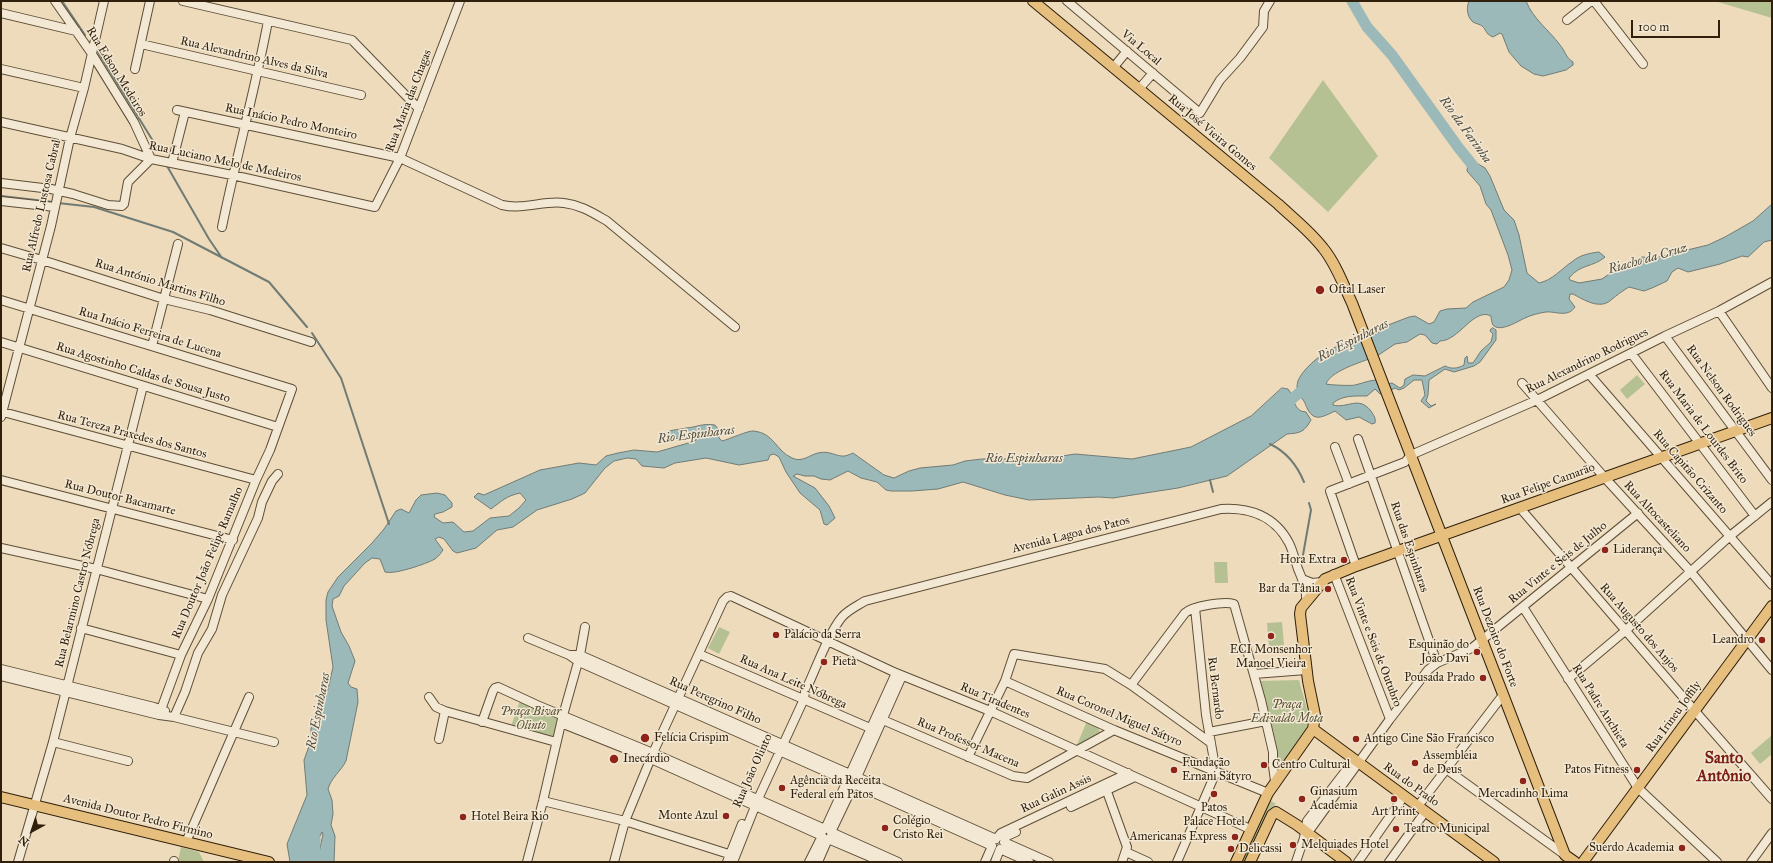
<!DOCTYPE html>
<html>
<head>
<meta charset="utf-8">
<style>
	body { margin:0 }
	#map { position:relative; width:1773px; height:863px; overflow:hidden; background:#eddbbc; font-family:"IM FELL Great Primer",serif }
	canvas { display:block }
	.frame { position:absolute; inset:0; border:2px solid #2f1f0b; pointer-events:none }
	.north { position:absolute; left:12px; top:811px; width:40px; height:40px; -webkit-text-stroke:3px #f3e8d3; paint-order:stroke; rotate:220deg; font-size:11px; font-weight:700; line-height:16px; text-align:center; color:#2f1f0b }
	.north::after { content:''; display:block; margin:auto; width:14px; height:18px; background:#2f1f0b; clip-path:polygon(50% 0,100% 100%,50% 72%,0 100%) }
	.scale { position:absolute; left:1631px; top:20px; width:89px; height:18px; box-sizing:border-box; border:2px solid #2f1f0b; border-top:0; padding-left:5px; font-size:12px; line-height:14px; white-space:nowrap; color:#2f1f0b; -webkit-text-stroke:3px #f3e8d3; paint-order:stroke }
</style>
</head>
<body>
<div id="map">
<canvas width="1773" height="863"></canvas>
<div class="frame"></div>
<div class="north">N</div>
<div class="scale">100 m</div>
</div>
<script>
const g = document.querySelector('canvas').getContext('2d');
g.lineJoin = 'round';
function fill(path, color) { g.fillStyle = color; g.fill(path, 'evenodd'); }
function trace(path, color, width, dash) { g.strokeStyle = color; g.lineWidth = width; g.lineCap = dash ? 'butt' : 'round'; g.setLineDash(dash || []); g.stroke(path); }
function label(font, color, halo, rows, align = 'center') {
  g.font = font + ' "IM FELL Great Primer",serif'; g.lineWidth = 3; g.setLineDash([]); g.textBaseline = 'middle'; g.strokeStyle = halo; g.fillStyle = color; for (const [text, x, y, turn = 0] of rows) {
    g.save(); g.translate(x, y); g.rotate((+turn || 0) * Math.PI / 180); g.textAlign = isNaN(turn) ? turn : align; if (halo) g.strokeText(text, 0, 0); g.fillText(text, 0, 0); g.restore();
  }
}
const green = new Path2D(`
	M1772,1V18L1718,2V1Z
	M1323,80L1378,156L1328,212L1269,158Z
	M1637,375L1645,384L1627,399L1620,390Z
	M1214,562H1227L1228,583H1215Z
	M1282,622L1284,645L1269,647L1267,623Z
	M719,627L730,632L719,654L708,648Z
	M1299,680C1302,693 1308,707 1308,720C1308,735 1288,756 1280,768L1275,773L1273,764L1277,756L1260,681Z
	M520,701L559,717L552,739L511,726Z
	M1087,721L1098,726L1100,733L1076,747Z
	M1771,736L1772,754L1760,764L1751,753Z
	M1269,800L1276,804L1268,811L1247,862H1239Z
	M181,847L199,852L204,862L178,861Z`);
const water = new Path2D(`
	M1469,1H1526C1533,19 1549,30 1560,45C1566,52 1565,57 1573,62V65L1566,70L1543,76L1534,74L1521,66L1509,52L1502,34L1500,33L1493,37C1484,33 1487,30 1482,26C1480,24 1476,24 1473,22C1467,17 1466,8 1469,1Z
	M1471,157L1473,161L1485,168L1490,176L1504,210L1514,220L1519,235L1527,273L1539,283C1553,280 1561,269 1573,261C1580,255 1590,253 1599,252L1605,257C1594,267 1580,264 1569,278L1570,280L1579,283L1602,279L1618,268L1642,257L1654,258L1708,245L1725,237L1753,221L1772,204V240L1764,242L1748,257L1742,256L1720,264L1688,272L1678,268L1672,272L1667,281L1652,288L1644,291L1629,287C1622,291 1617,295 1611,300C1600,310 1584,300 1573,294H1570L1569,299L1575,307C1568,318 1555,311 1546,312C1539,313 1531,315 1525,318C1518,321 1500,333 1493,325C1492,323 1491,319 1491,316C1474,307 1459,341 1440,341L1437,344L1432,343L1425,335L1420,334L1407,342L1395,344L1374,358L1365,339L1378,333L1383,327L1409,317L1415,316L1429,324L1434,322L1440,311L1447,309L1466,308L1473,302L1504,287L1509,280L1512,270L1508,255L1491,210L1486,204L1480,186L1467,171L1468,162Z
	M1493,328L1496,330V340L1480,362L1474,366L1454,372L1445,369L1429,380L1428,395L1426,401L1431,406L1436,404L1429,408L1421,401L1425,395L1422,380H1414L1404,388L1399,390L1395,388L1387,392L1388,384L1392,383L1400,388L1404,385L1405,379L1413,375L1425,376L1445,366C1451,369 1457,369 1464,365L1465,358L1467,356L1468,363H1473L1481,351L1491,342L1493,334L1490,331L1491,329Z
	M1361,339L1369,359C1358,363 1330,372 1326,384C1329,385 1353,386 1355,385C1364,383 1369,380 1378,380L1383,394H1380L1375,389L1367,396C1355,396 1343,395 1333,403V405C1348,409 1358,395 1371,411C1374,416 1376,418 1375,423L1372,424L1359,417L1346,420L1335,411C1319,419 1312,422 1305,403C1302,397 1296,394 1297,387C1297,380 1301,375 1305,370C1321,352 1338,344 1361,339Z
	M1282,388L1288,389C1295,397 1293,412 1306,412L1311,420C1304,432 1301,433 1287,434L1227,476L1178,488L1113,498L1099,497L1029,500L1005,495L963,482L938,489L912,491H891L886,490L877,482L861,478L848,471L830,480L821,479L814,476H805L797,474L793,476L815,488L829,506L835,518L827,525L824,524L820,510L800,493L786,472L779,457L774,454L770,455L768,460L739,465L706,458L675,463L664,468L642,466L636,459L627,458L614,461L605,468L585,493L572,499L537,510L513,527L497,530L476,548L457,553L453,551L444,539L439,537L435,539L443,550C441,553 438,557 435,559C426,564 394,575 385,572L380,559L372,558L365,563L344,586L339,596L333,599L332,606L341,632L349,646L355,661L348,683L351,687L357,689L358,702L346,761C341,771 331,778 328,789L332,800L333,814L331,825L335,836L334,862H317L323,834L322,832L318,840L313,862H290L287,844L307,795L304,760L311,741V726L315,714L328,689L333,667L326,620V600L328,592L338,577L372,543L384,529L396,511L401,509L409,513L416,500L421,495L437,493L445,495L452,503V507L443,512L435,514L434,517L443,523L453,522L464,532L473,531L490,518L509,516L519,508L526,500L520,493C506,496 502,501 491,509L474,497L478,493L484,495L540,470L579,463L596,465L606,456L618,453L634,450L657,452L692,442L696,440V437L693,435L674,439L667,435V432C674,429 679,430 686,428C698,427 702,423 715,425L718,429L719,438L722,441C730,439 749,430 754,431C774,433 776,451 792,458C802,463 809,455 818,453C830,450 836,457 845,456C848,455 851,454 853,453L884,475L894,478L909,471L920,468L953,465L965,461L982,459H1043L1075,454L1132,459L1191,447L1251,416Z`);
const stream = new Path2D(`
	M62,1L85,35
	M98,52L158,149
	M167,166L209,239L222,258
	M1,196L53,202
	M58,203L94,207L173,232L269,282L307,327
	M312,333L341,378L389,524
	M1270,444C1287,452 1297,465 1304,482
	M1210,480L1213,492
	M1303,555L1311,510L1309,503`);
const river = new Path2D(`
	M1352,1L1367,27L1392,55L1458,147L1478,172
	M1283,407L1309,384
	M314,862L315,839`);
const minor = new Path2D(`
	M183,1L352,40L419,109
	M1067,1L1200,113L1220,80L1240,58L1263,27L1264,11L1270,1
	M1594,1L1643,64
	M1,13L76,31
	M1567,20L1591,1
	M141,44L361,95
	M1113,68L1127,51
	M1,69L84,88
	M135,69L150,1
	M1139,89L1153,73
	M177,110L400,158L502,205C525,210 544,200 564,203C581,205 593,213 607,221L735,327
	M1,122L122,149L151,159L232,175L375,207L400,158L460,1
	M172,163L185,112
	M1,183L51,189L73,194L108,205L122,206L124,204L128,182L151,159L134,122L92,54L55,1
	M1,201L55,207
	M222,227C236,158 255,90 268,21
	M1,248L42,260L164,299L210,310L311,342
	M1,300L292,389L270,450L256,480L208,599L181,655L159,715
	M1719,311L1772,388
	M1665,336L1772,480
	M1,342L278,427
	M152,346L178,244
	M1631,353L1755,516
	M1589,374L1772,585
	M1522,383L1605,478L1691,572L1772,670
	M3,412L256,480
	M1,417L51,226L70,138L84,88L104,1
	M1358,439L1437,663
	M1335,447L1349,484
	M1,480L233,540
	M1520,508L1695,711L1772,799
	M1,548L96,569L208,599
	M1356,566L1330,491L1405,462L1411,455L1537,400L1665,336L1719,311L1772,282
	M1334,574L1390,719
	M1302,579L1312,583L1322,582
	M1523,607L1638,788L1717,862
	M1195,608L1206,715L1216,772
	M81,628L181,655
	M528,638L569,655L579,662L847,781
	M699,654L877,731
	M570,655H580L850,774
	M1,669L154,707L165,711
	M1254,674L1306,670
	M1,676L159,715L174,717L274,742
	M1568,679L1625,631L1730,536L1772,502
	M1005,681L1114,730L1268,793
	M1131,685L1185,613C1193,606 1224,601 1234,604L1261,700L1273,752V766L1275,781
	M429,697L436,707L445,711L556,742
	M174,717L185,692L198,653L212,629L222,595L258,518L262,502L272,481L278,474
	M876,717L1013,776L1027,778L1114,730
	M482,722L493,691L495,688L498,687L537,705L653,753L825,829
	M561,723L651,759L822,836
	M1209,732L1266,721
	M439,739L445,711
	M53,742L128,761
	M968,757L1005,681L1014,654L1105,669L1131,685L1211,743
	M1446,769L1565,855
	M850,774L896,673
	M857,777L996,839
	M857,777L902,676
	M854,784L992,846
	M1105,786L1127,847L1122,862
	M543,801L625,821L735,856
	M1418,806L1503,695
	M1071,807L1135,777
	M825,829L847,781
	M831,832L898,862
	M831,832L854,784
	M1304,838L1390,719L1428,670L1437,663L1472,648L1638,513
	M828,839L882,862
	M996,839L1001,833L1128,773
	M186,842L249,697
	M1004,842L1007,836L1016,832
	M1004,842L1049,862
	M1000,849L1029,862
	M1126,852L1148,862
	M18,862L53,742L143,386
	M174,862V861
	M527,862L543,801L562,719L580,655L585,627
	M614,862L625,821L653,753L723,601L727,597L731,596L896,673L990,711L1250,829
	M727,862L742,824
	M733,862L758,799L804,699L805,692C814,673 829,632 842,617C848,610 857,606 865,601L1221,509C1249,507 1275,516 1289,543C1293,551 1295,560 1298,569C1303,581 1307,589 1306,602
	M809,862L822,836
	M818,862L828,839
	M985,862L992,846
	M995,862L1000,849
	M1177,862L1216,772
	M1296,862L1304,838L1307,821L1354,760
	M1358,862L1404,796
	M1389,862L1425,812
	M1751,862L1772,833`);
const major = new Path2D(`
	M1033,1L1278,204C1293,218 1310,231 1323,248C1336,264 1343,284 1352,303L1565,855L1575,862
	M1313,729L1494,862
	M1,797L269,862
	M1236,862L1268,793L1313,729L1315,715L1308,681L1300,614L1301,608L1325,579L1356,566L1772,418
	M1250,862L1272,815L1276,812L1297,825L1346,862
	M1583,862L1772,606`);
const markers = [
	[1320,290,5,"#8f2418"],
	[1605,550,4,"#8f2418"],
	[1344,560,4,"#8f2418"],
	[1328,589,4,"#8f2418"],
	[776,635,4,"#8f2418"],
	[1271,636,4,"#8f2418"],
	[1762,640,4,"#8f2418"],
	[1477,652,4,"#8f2418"],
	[824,662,4,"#8f2418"],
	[1483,678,4,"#8f2418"],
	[645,738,5,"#8f2418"],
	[1356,739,4,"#8f2418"],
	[614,759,5,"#8f2418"],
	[1415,763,4,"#8f2418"],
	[1264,765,4,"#8f2418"],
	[1174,770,4,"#8f2418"],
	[1637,770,4,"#8f2418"],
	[1523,781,4,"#8f2418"],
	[782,788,4,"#8f2418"],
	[1214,794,4,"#8f2418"],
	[1302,799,4,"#8f2418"],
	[1394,799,4,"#8f2418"],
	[726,816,4,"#8f2418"],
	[463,817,4,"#8f2418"],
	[885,828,4,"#8f2418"],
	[1396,829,4,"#8f2418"],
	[1235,837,4,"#8f2418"],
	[1293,845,4,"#8f2418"],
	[1682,848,4,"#8f2418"],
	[1231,849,4,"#8f2418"]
];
const streetNames = [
	["Via Local",1141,48,40],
	["Rua Alexandrino Alves da Silva",254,58,13],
	["Rua Edson Medeiros",116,72,58],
	["Rua Maria das Chagas",409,101,-69],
	["Rua Inácio Pedro Monteiro",291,122,12],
	["Rua José Vieira Gomes",1212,133,40],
	["Rua Luciano Melo de Medeiros",225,162,12],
	["Rua Alfredo Lustosa Cabral",42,206,-77],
	["Rua António Martins Filho",160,283,17],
	["Rua Inácio Ferreira de Lucena",150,333,17],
	["Rua Alexandrino Rodrigues",1587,361,-26],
	["Rua Agostinho Caldas de Sousa Justo",143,373,17],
	["Rua Nelson Rodrigues",1721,391,54],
	["Rua Maria de Lourdes Brito",1703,427,53],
	["Rua Tereza Praxedes dos Santos",132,435,15],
	["Rua Capitão Crizanto",1690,472,49],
	["Rua Felipe Camarão",1548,484,-20],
	["Rua Doutor Bacamarte",120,498,14],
	["Rua Altocasteliano",1657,517,47],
	["Avenida Lagoa dos Patos",1071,535,-14],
	["Rua das Espinharas",1409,547,71],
	["Rua Doutor João Felipe Ramalho",208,563,-67],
	["Rua Vinte e Seis de Julho",1558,563,-39],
	["Rua Belarmino Castro Nóbrega",78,593,-76],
	["Rua Augusto dos Anjos",1639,628,49],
	["Rua Dezoito do Forte",1495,637,69],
	["Rua Vinte e Seis de Outubro",1373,642,69],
	["Rua Ana Leite Nóbrega",793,682,24],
	["Ru Bernardo",1215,688,83],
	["Rua Peregrino Filho",715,701,24],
	["Rua Tiradentes",995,701,23],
	["Rua Padre Anchieta",1600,706,58],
	["Rua Coronel Miguel Sátyro",1119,717,23],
	["Rua Irineu Joffily",1674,717,-54],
	["Rua Professor Macena",968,743,23],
	["Rua João Olinto",753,771,-66],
	["Rua do Prado",1411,785,36],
	["Rua Galin Assis",1056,794,-25],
	["Avenida Doutor Pedro Firmino",138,817,14]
];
const poiNames = [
	["Oftal Laser",1329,290],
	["Liderança",1613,550],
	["Hora Extra",1336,560,"right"],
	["Bar da Tânia",1320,589,"right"],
	["Palácio da Serra",784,635],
	["Leandro",1754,640,"right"],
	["Esquinão do",1469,645,"right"],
	["João Davi",1469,659,"right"],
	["ECI Monsenhor",1271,650,"center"],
	["Manoel Vieira",1271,664,"center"],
	["Pietà",832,662],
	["Pousada Prado",1475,678,"right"],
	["Felícia Crispim",654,738],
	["Antigo Cine São Francisco",1364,739],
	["Assembleia",1423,756],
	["de Deus",1423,770],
	["Inecárdio",623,759],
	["Fundação",1182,763],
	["Ernani Sátyro",1182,777],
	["Centro Cultural",1272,765],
	["Patos Fitness",1629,770,"right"],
	["Agência da Receita",790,781],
	["Federal em Patos",790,795],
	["Ginasium",1310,792],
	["Academia",1310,806],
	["Mercadinho Lima",1523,794,"center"],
	["Patos",1214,808,"center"],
	["Palace Hotel",1214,822,"center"],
	["Art Print",1394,812,"center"],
	["Monte Azul",718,816,"right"],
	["Hotel Beira Rio",471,817],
	["Colégio",893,821],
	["Cristo Rei",893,835],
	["Teatro Municipal",1404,829],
	["Americanas Express",1227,837,"right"],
	["Melquiades Hotel",1301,845],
	["Suerdo Academia",1674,848,"right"],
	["Delicassi",1239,849]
];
const parkNames = [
	["Praça",1287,705],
	["Edivaldo Mota",1287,719],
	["Praça Bivar",531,712],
	["Olinto",531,726]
];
const waterNames = [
	["Rio da Farinha",1465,130,54],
	["Riacho da Cruz",1648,259,-16],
	["Rio Espinharas",1353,341,-27],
	["Rio Espinharas",696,435,-7],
	["Rio Espinharas",1024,459],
	["Rio Espinharas",319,711,-79]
];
const districtNames = [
	["Santo",1724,759],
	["Antônio",1724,777]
];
fill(green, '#b5c193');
fill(water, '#9cb9ba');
trace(water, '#707b74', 1);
trace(stream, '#707b74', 2);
trace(river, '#9cb9ba', 11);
trace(minor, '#5e4e37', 10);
trace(major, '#2f1f0b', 12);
trace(minor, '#f3e8d3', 8);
trace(major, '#e6be7e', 10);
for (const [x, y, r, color] of markers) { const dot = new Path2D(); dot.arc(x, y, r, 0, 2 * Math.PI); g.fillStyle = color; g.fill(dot); trace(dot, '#f3e8d3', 1.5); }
label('12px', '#2f1f0b', '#f3e8d3', streetNames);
label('12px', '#2f1f0b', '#f3e8d3', poiNames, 'left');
label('italic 12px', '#575034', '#f3e8d3', parkNames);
label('italic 13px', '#504d40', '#f3e8d3', waterNames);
label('bold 16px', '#7a1f14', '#f3e8d3', districtNames);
</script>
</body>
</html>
